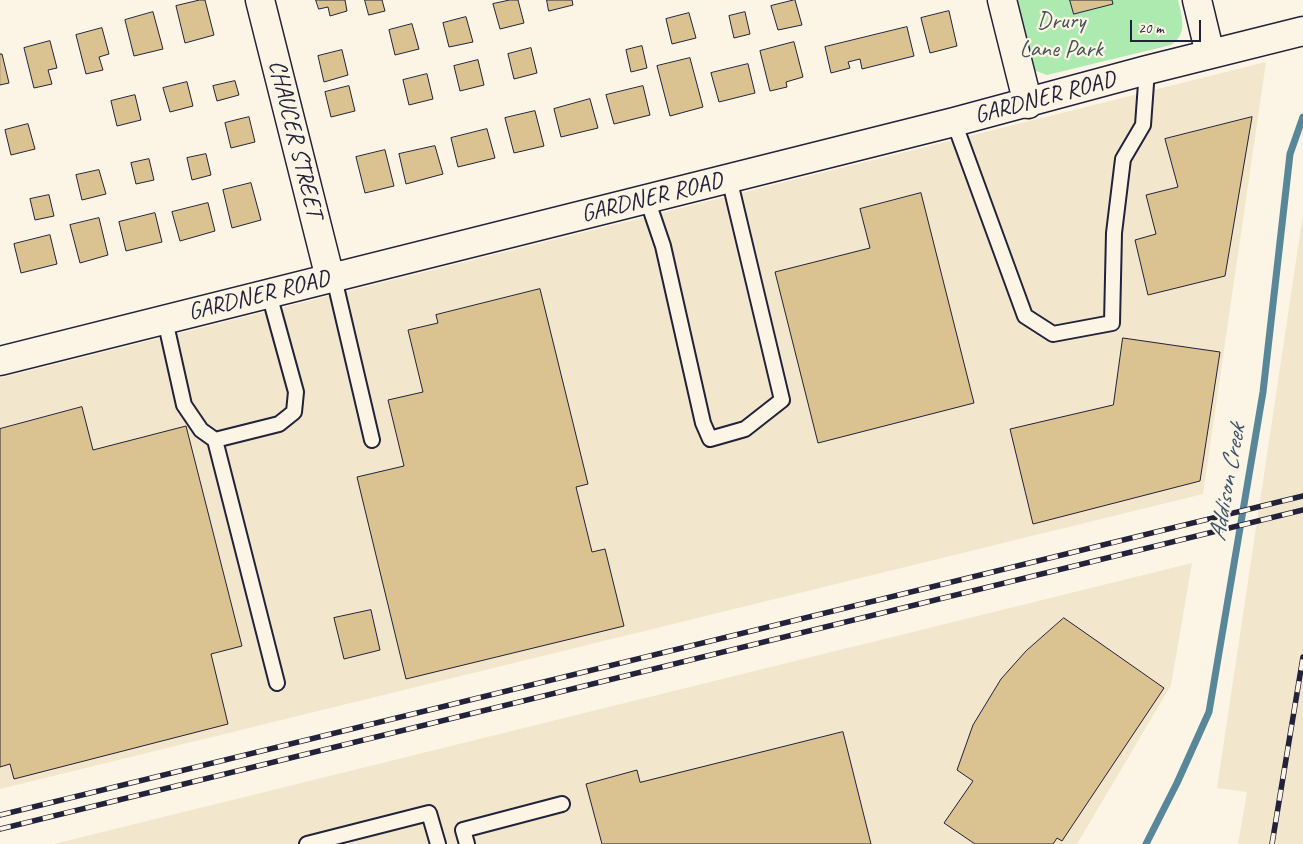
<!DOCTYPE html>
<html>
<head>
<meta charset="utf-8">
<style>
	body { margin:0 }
	#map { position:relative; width:1303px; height:844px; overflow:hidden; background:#fcf5e5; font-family:Caveat,sans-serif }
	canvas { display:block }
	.scale { position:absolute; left:1130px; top:20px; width:71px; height:22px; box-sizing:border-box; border:2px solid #22223b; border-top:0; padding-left:6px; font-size:15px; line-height:18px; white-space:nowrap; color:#22223b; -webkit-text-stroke:4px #fcf5e5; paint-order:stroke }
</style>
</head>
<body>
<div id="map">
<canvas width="1303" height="844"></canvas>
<div class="scale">20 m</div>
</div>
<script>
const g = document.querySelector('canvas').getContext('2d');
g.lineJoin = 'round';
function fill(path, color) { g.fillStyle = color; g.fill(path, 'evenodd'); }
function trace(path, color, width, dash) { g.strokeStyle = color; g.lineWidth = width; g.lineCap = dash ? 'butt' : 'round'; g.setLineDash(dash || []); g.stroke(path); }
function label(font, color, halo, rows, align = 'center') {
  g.font = font + ' Caveat,sans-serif'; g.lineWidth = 4.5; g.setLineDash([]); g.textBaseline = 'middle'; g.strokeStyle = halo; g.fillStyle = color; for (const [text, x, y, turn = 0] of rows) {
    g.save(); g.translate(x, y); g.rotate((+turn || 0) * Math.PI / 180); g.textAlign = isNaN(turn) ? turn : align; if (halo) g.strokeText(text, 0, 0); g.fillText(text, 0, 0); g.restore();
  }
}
const built = new Path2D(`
	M1266,62L1203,494L0,789V378Z
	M1303,214V844H1238L1247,792L1217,788Z
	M1192,563L1171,685L1077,844H54Z`);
const green = new Path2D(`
	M1018,0H1178C1182,17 1188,34 1171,45L1047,75L1036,71L1029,61Z`);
const stream = new Path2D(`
	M1146,844L1177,783L1209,712L1263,392L1290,154L1303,117`);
const building = new Path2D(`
	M200,0H205L214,35L185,43L176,6Z
	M316,0H345L347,11L330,16L328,7L319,9Z
	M365,0H382L385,11L369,15Z
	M510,0H518L524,23L500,29L493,4Z
	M547,0H572L573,5L549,11Z
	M795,0L802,25L778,30L771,6Z
	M1070,0H1112L1113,4L1074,14Z
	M949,11L957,46L930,53L921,18Z
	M153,12L163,49L134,56L125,20Z
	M745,12L750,34L734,38L729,16Z
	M689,13L696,38L672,44L666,19Z
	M466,17L473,42L449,47L443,23Z
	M412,24L419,49L395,55L389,30Z
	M907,27L914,56L862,69L860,59L848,62L850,68L831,73L825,47Z
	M102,28L109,54L99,57L103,70L86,74L76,35Z
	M50,41L57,68L48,70L52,84L34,88L24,48Z
	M794,42L803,77L786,82L787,87L770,91L760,51Z
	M642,46L647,68L631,72L626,50Z
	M531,48L537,73L514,79L508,54Z
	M342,50L348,75L324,82L318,56Z
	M0,54H2L9,83L0,85Z
	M690,58L703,107L670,116L657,66Z
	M478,60L484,85L460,91L454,66Z
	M748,64L755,93L719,102L711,73Z
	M427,74L433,99L409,105L403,80Z
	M235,81L239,95L217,101L213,86Z
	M187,82L193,106L170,112L163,88Z
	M349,86L355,111L331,117L325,92Z
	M643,86L650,115L614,124L606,95Z
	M135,95L141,120L117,126L111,101Z
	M590,99L598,128L561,137L554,109Z
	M535,111L544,146L514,153L505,118Z
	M249,117L255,142L231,148L225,123Z
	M1252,117L1225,276L1148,295L1135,240L1156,234L1146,195L1178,187L1165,139Z
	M28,124L35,149L11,155L5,130Z
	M487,129L495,158L458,167L451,138Z
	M435,146L443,174L406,184L399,154Z
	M385,150L394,186L365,193L356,157Z
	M206,154L211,175L192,180L187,158Z
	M149,159L154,180L136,184L131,163Z
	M99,170L106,194L82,200L76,175Z
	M251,183L261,220L232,228L223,190Z
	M921,193L974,403L818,443L775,272L870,248L860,209Z
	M49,195L54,216L35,220L30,199Z
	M208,203L215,231L180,241L172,212Z
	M155,213L162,242L126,251L119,222Z
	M99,218L108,255L80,263L70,225Z
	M50,235L57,264L21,273L14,244Z
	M540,289L588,484L576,487L592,552L605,549L624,626L406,679L357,477L404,466L388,400L423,392L408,330L438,323L436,315Z
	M1123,338L1220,352L1200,481L1033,524L1010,429L1113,405Z
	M82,407L93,450L186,426L242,646L211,654L228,724L14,779L10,764L0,767V429Z
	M371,610L380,650L344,659L334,618Z
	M1064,618L1164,688L1062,841L1057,838L1053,844H975L944,823L973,781L957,770L973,725L1001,679L1026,651Z
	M843,732L871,844H602L586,784L637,770L640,782Z`);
const service = new Path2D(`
	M954,122L1025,316L1053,334L1112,323L1114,233L1123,159L1143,125L1147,70
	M647,199L663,246L703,423L710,439L745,429L782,400L729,178
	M334,278L372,440
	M165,320L184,405L201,430L215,440L277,683
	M215,440L279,424L294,412L296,392L269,294
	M307,844L429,813L438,844
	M467,844L463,830L562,804`);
const minor = new Path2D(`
	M260,0L330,278
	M1002,0L1028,104
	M1197,0L1210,54
	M0,361L954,122L1147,70L1303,31`);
const rail = new Path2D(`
	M0,815L1303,496
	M0,829L1303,510
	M1272,844L1303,657`);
const parkNames = [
	["Drury",1061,22],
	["Lane Park",1061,50]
];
const streetNames = [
	["GARDNER ROAD",1045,98,-15],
	["CHAUCER STREET",295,139,76],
	["GARDNER ROAD",652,198,-14],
	["GARDNER ROAD",259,296,-14]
];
const waterNames = [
	["Addison Creek",1228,483,-80]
];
fill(built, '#f2e6cc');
fill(green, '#adeab0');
trace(stream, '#58879a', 7);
fill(building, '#dbc291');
trace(building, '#22223b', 1);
trace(service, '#22223b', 18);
trace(minor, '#22223b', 31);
trace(service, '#fcf5e5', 14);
trace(minor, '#fcf5e5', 28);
trace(rail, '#22223b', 5.5);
trace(rail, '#fcf5e5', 4, [11]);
label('24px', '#455458', '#fcf5e5', parkNames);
label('24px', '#22223b', '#fcf5e5', streetNames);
label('italic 25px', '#3d556b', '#fcf5e5', waterNames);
</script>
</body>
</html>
